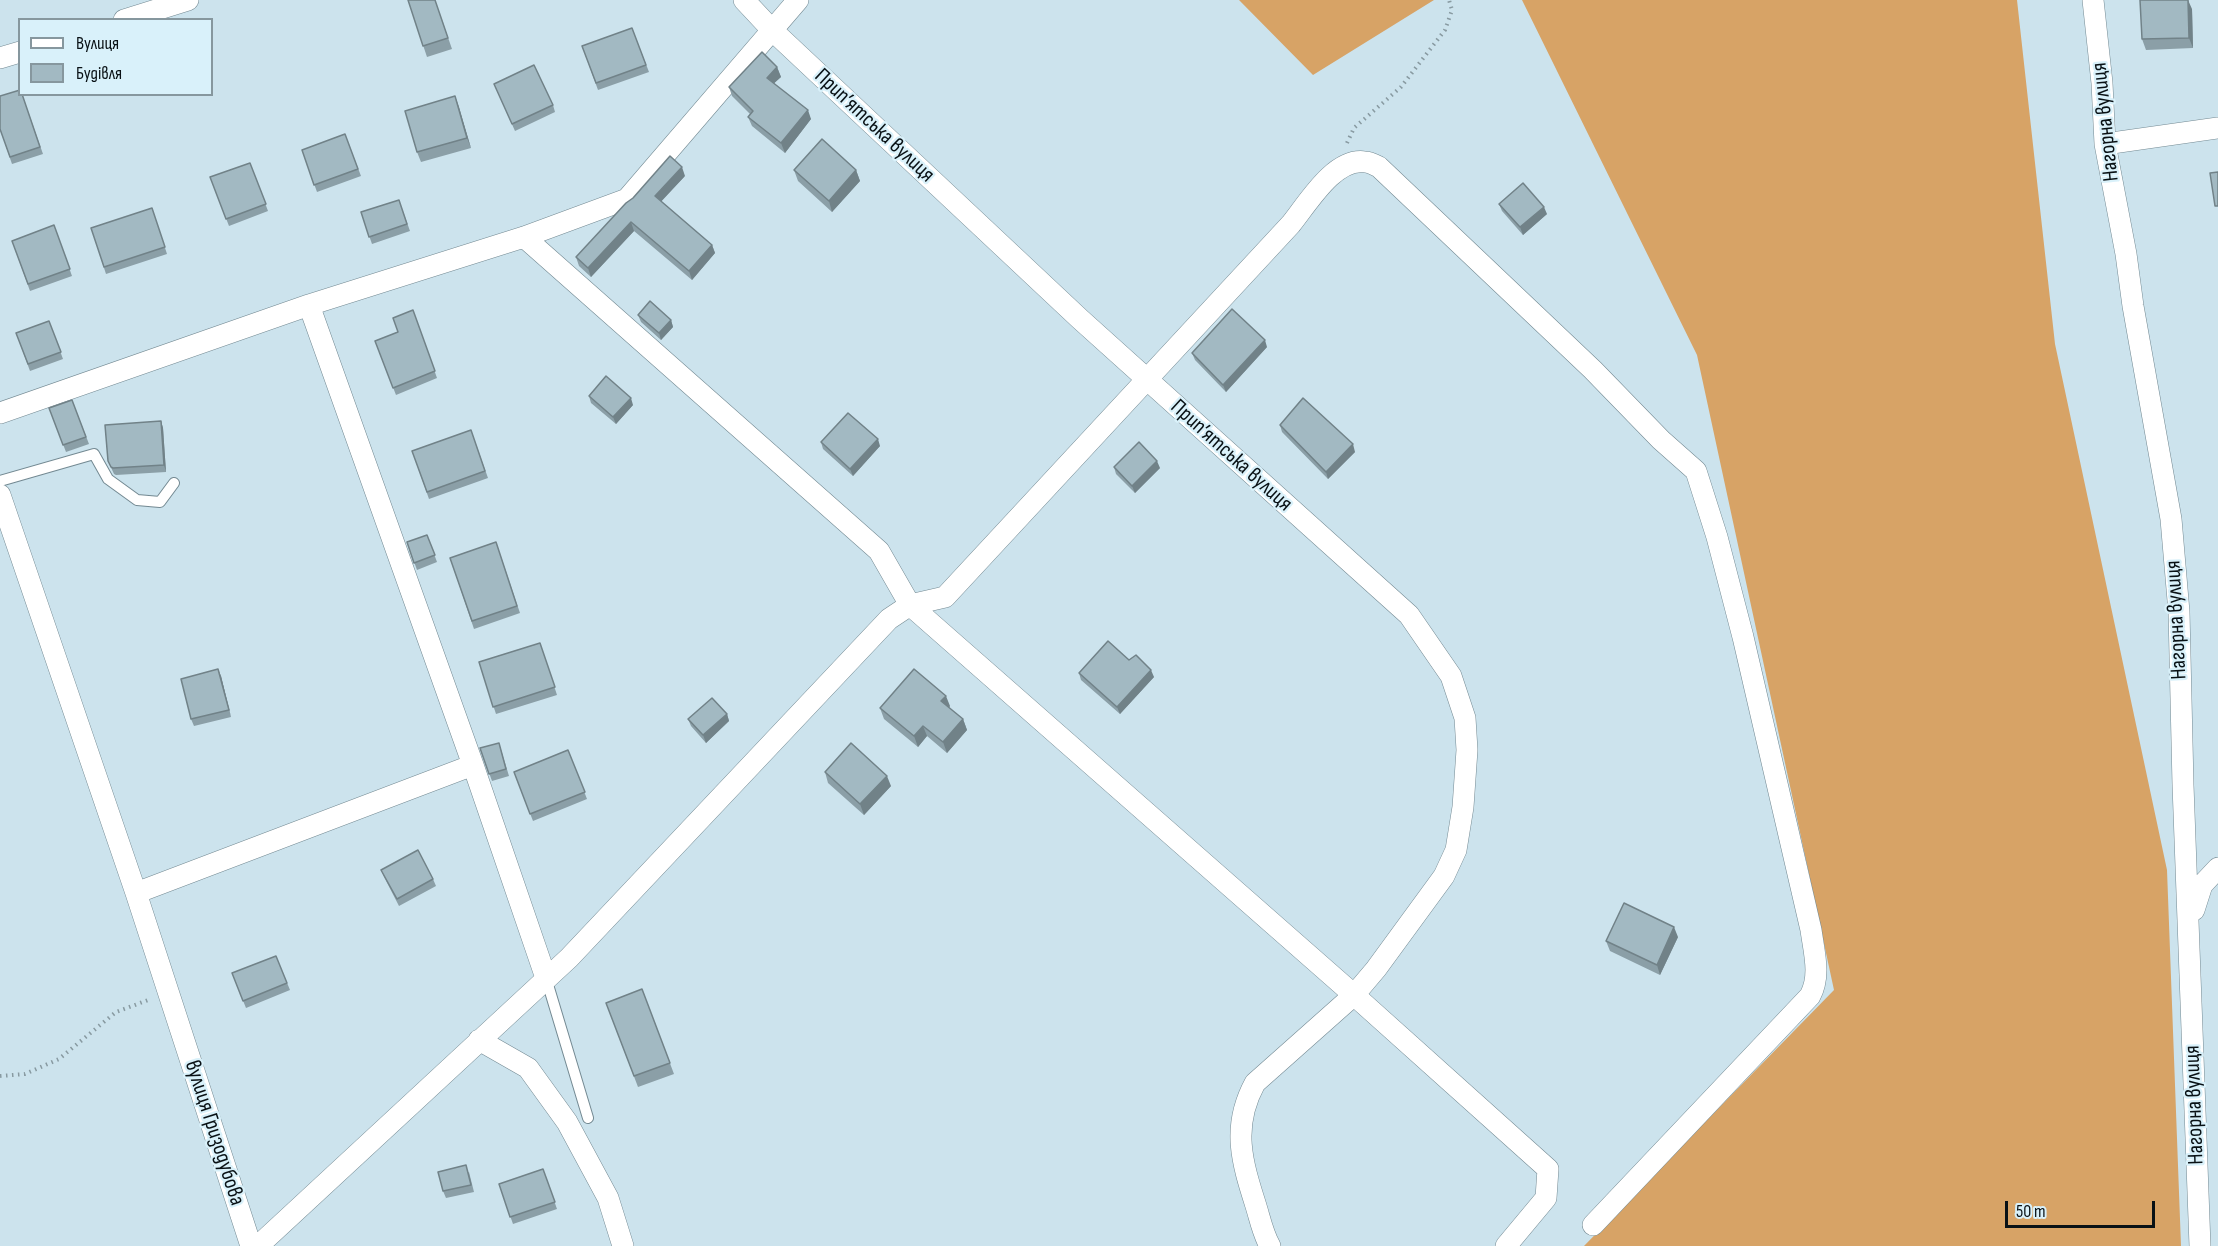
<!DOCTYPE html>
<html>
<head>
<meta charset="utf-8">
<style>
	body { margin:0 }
	#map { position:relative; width:2218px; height:1246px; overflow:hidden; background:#cce3ed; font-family:"Sofia Sans Condensed",sans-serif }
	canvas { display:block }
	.legend { position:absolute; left:18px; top:18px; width:195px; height:78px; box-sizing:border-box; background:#d9f1fa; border:2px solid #86979e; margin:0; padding:8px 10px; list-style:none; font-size:18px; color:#091115 }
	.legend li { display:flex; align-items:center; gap:12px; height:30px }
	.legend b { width:30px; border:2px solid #86979e }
	.scale { position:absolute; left:2005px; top:1201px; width:150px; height:27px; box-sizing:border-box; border:3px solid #091115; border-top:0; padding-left:8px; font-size:18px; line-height:21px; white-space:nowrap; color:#091115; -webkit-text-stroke:4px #d9f1fa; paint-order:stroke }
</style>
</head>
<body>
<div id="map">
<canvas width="2218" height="1246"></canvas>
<ul class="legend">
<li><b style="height:8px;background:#fff"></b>Вулиця</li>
<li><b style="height:16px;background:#a2b9c2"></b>Будівля</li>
</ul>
<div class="scale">50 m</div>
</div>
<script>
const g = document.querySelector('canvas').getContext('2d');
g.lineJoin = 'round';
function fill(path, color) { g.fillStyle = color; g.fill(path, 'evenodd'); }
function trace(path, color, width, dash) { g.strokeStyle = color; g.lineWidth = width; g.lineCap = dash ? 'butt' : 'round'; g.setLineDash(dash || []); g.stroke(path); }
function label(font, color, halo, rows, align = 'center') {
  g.font = font + ' "Sofia Sans Condensed",sans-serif'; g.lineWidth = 4.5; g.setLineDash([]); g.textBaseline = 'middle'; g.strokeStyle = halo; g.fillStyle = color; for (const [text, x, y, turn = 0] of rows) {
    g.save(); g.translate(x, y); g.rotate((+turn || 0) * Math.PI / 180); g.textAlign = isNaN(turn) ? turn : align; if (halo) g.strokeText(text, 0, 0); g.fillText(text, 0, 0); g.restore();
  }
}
const forest = new Path2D(`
	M1239,0H1434L1313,75Z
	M1522,0H2017L2055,344L2167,870L2181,1246H1584L1834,990L1697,355Z`);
const path = new Path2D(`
	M1347,143L1354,128L1401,87L1445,30L1452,10L1449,0
	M0,1076L25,1074L59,1059L116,1012L151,999`);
const lane = new Path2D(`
	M0,481L94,454L108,479L137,500L160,502L174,483
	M546,978L588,1118`);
const street = new Path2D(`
	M744,0L772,30L1080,319L1409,615L1451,676L1465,718L1467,750L1463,807L1456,850L1444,876L1376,969L1354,995L1255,1083C1231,1127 1242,1162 1256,1206C1260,1219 1263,1234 1270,1246
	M2093,0L2102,83L2105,144L2126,254L2133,306L2171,519L2179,612L2183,785L2200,1246
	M124,20L188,0
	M0,58L20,52
	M2105,144L2218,128
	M524,237L879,551L910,605L1354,995L1548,1169L1546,1198L1506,1246
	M309,305L473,765L546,978
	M0,413L309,305L524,237L627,199L798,0
	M0,495L136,893L251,1246
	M136,893L473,765
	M2194,910L2202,885L2218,868
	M479,1040L528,1068L567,1122L608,1198L623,1246
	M258,1246L569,958L889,619L910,605L945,597L1291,224C1308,203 1335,157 1365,162C1370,162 1375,165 1379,167L1593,370L1661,440L1696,471L1717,537L1743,637L1811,930C1814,952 1821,976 1810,996L1593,1225`);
const wall = new Path2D(`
	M408,0H435L452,49L427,57Z
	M2192,9L2193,48L2146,50L2142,39Z
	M632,28L649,72L598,90L582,46Z
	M777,67L781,77L774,83L811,119L785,153L752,126L748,117L750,114L732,96L729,87Z
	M494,84L553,105L555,112L515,131Z
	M22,94L43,154L12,164L0,129Z
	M455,96L471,148L421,162L417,152Z
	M345,134L361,176L317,192L302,150Z
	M250,163L268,211L229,226L210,177Z
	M794,170H856L860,181L832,212L798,181Z
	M685,176L661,201L712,245L715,253L692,280L634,231L591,277L579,266L576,257Z
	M399,200L410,231L372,244L361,212Z
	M1499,204L1547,214L1523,235L1502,211Z
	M152,208L167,254L106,274L91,228Z
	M54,225L72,276L30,291L12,241Z
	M413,310L437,378L396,395L375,341L398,332Z
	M638,315L671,320L673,327L661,340L641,322Z
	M49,321L63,359L30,371L16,333Z
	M1267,347L1226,392L1195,360L1192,353Z
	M589,396L633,405L616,424L591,403Z
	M72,400L89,444L66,452L49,408Z
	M161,421L163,428L166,472L116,475L114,474L108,461Z
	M1280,425L1355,452L1328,479L1282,432Z
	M471,430L488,478L429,499L412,451Z
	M821,442L880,446L853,476L823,449Z
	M1114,467L1160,468L1135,493L1116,474Z
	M427,535L437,562L417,570L407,542Z
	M496,542L520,613L474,629L450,558Z
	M540,643L557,695L496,714L479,662Z
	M1129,660L1154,677L1120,714L1081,680L1079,673Z
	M221,676L231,717L194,726L191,719Z
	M950,706L949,708L963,719L967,730L947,753L927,736L918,747L884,719L880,708Z
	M727,714L729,721L706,743L691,726L688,719Z
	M499,743L509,776L492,781L480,748Z
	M568,750L587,799L533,821L514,772Z
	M825,772L891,786L864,815L828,783Z
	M381,870L433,879L436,886L399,906L384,877Z
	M1678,937L1660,975L1610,951L1606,941Z
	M276,956L290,990L246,1008L232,973Z
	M642,989L674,1074L638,1087L606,1003Z
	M543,1169L557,1209L513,1224L499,1184Z
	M469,1172L474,1192L446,1198L443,1191Z`);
const shadedWall = new Path2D(`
	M2188,0L2192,9L2193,48L2189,38Z
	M777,67L781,77L770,87L767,78Z
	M455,96L459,107L471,148L467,138Z
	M808,110L811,119L785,153L781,143Z
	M682,167L685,176L658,205L655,196Z
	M856,170L860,181L832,212L829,201Z
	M1544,207L1547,214L1523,235L1520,227Z
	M631,222L634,231L591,277L588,268Z
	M712,245L715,253L692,280L689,271Z
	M671,320L673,327L661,340L659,333Z
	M1265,340L1267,347L1226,392L1223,385Z
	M631,398L633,405L616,424L613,417Z
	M161,421L163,428L166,472L164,465Z
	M878,439L880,446L853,476L850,469Z
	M1353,444L1355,452L1328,479L1326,472Z
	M1157,461L1160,468L1135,493L1132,486Z
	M218,669L221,676L231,717L229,710Z
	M1151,670L1154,677L1120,714L1117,707Z
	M946,696L950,706L945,712L941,701Z
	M727,714L729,721L706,743L703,735Z
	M963,719L967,730L947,753L943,742Z
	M923,726L927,736L918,747L914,736Z
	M887,776L891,786L864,815L860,804Z
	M1674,927L1678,937L1660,975L1657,965Z`);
const building = new Path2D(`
	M408,0H435L448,38L423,46Z
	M2140,0H2188L2189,38L2142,39Z
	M632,28L646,65L596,83L582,46Z
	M762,52L777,67L767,78L808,110L781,143L748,117L753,111L729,87Z
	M534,65L553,105L512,124L494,84Z
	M20,90V94H22L40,147L10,157L0,129V96Z
	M455,96L467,138L417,152L405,111Z
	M345,134L358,169L314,185L302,150Z
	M822,139L856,170L829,201L794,170Z
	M670,156L682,167L655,196L712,245L689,271L631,222L588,268L576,257L626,203L633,198Z
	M250,163L266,204L226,219L210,177Z
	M2218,172V206H2215L2210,173Z
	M1523,183L1544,207L1520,227L1499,204Z
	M399,200L407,224L369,237L361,212Z
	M152,208L165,247L104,267L91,228Z
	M54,225L70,269L28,284L12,241Z
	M650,301L671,320L659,333L638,315Z
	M1232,309L1265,340L1223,385L1192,353Z
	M413,310L435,371L393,388L375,341L398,332L393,318Z
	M49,321L61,352L28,364L16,333Z
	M606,376L631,398L613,417L589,396Z
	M1303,398L1353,444L1326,472L1280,425Z
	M72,400L86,437L63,445L49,408Z
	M848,413L878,439L850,469L821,442Z
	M161,421L164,465L113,468L111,467L108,461L105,425Z
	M471,430L485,471L427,492L412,451Z
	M1139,442L1157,461L1132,486L1114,467Z
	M427,535L435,555L414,563L407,542Z
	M496,542L517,606L472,621L450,558Z
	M1108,641L1129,660L1136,655L1151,670L1117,707L1079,673Z
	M540,643L555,687L493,707L479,662Z
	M218,669L229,710L191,719L181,679Z
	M914,669L946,696L941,701L963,719L943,742L923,726L914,736L880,708Z
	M712,698L727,714L703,735L688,719Z
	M499,743L506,769L489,774L480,748Z
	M851,743L887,776L860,804L825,772Z
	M568,750L585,792L530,814L514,772Z
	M418,850L433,879L397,899L381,870Z
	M1624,903L1674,927L1657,965L1606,941Z
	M276,956L287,983L243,1001L232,973Z
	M642,989L670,1063L634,1076L606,1003Z
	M466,1165L471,1185L443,1191L438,1172Z
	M543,1169L555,1202L510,1217L499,1184Z`);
const streetNames = [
	["Нагорна вулиця",2106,122,-96],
	["Прип’ятська вулиця",874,126,43],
	["Прип’ятська вулиця",1231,456,42],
	["Нагорна вулиця",2177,620,-93],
	["Нагорна вулиця",2195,1105,-92],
	["вулиця Гризодубова",214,1133,72]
];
fill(forest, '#d7a366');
trace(lane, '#738992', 12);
trace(street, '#738992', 22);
trace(path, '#889aa1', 4, [1.5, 4.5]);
trace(lane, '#fff', 10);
trace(street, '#fff', 21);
fill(wall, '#8b9fa7');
fill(shadedWall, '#718288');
fill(building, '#a2b9c2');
trace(building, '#718288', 1.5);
label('22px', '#091115', '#d9f1fa', streetNames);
</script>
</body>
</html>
